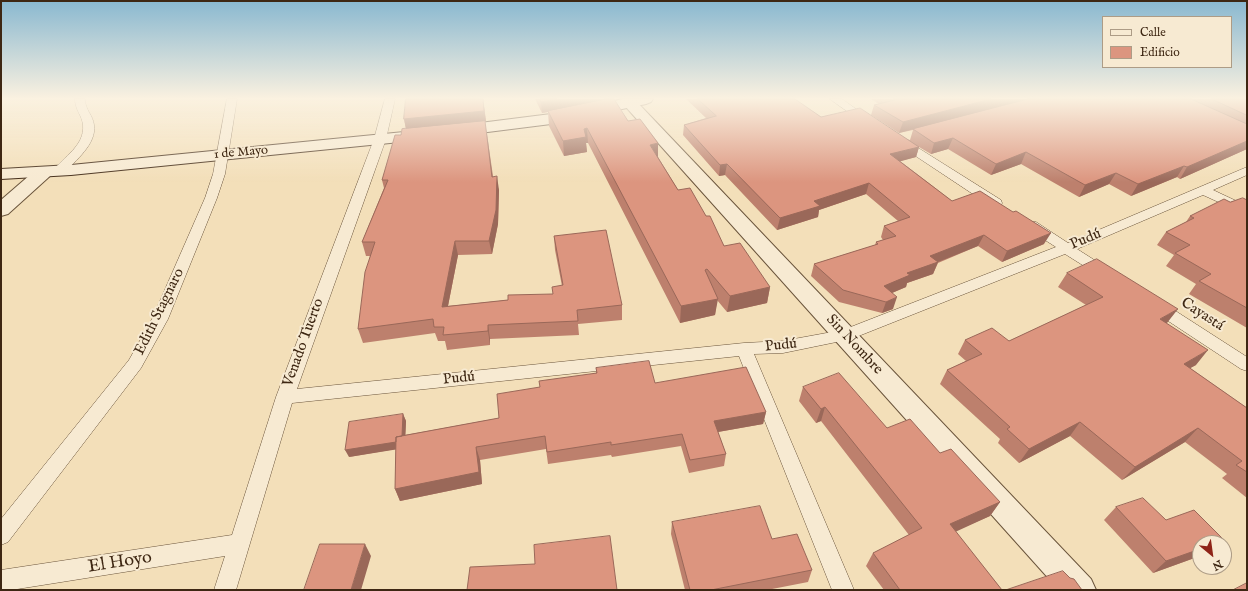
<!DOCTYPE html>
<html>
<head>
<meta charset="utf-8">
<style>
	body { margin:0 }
	#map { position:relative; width:1248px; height:591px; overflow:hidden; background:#f3dfb9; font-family:"IM FELL English",serif }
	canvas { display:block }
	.frame { position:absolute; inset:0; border:2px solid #3e2713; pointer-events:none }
	.legend { position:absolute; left:1102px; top:16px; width:130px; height:52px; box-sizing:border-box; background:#f7ead2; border:1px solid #ad9c86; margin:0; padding:5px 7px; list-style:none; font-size:12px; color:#3e2713 }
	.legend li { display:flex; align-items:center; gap:8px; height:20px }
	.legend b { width:20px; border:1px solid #ad9c86 }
	.north { position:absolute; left:1192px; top:535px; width:40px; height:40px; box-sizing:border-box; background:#f7ead2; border:1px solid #ad9c86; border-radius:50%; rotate:151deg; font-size:11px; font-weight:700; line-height:16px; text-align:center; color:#3e2713 }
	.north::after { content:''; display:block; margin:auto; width:14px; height:18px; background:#8f2418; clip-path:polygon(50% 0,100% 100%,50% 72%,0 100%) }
</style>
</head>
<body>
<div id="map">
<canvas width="1248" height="591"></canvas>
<div class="frame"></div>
<ul class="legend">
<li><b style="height:5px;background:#f7ead2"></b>Calle</li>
<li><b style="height:11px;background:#dc957f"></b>Edificio</li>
</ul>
<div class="north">N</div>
</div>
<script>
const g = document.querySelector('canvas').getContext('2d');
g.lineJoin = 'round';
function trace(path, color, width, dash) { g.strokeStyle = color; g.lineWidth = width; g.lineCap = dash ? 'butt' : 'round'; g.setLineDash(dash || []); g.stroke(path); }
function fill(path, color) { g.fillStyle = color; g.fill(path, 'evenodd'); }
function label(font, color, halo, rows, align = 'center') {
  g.font = font + ' "IM FELL English",serif'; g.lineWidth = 4; g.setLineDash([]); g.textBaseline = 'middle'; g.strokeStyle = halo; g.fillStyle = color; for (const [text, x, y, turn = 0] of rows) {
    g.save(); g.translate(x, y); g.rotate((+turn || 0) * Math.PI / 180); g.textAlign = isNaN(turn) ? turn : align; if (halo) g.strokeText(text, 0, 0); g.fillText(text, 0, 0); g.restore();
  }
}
const lane = new Path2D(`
	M75,99H85C85,110 93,115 94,125C97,144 75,161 63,174H55L53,171C63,157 85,146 83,125C82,115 75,110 75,99Z
	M227,99H237L225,174L217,198L168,319L141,368L8,542L1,545V519L129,360L152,319L205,198L213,174Z
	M385,99H395L386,139L297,389L744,343L783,341L843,330L1056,247L1026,228L1024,225L1026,222H1036L1068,243L1247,167V175L1213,190L1247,206V215L1203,195L1077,249L1110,270L1112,273L1110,276L1105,278L1100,276L1065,254L851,339L783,353L754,354L854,590H832L739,356L292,403L236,590H214L225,556L11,590H1V570L232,535L276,397L374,139Z
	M830,99H842L874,122L869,125L865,124Z
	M900,138L904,139L1001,200L1002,203L1001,206H991L896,143L894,141L896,139Z
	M1155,300L1160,301L1247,357V371L1241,369L1150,309L1147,305L1150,301Z`);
const street = new Path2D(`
	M626,99L635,100L1091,579L1096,590H1059L625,106L622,103Z
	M44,167L50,168L53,172L50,176L8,214L1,216V200L38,168Z`);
const secondary = new Path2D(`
	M623,99H653L651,102L646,104L551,124L456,136L450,134L448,131L450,128L456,126L551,114Z
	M424,130L430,131L432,135L430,139L71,175L1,179V169L71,165Z`);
const wall = new Path2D(`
	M406,99H483L486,121L450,125L487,134L493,176L499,190L498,224L492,254L458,255L448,306L508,300L553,294L562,286L555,250L554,236L622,305V320L578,324L579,335L490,339V345L447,350L445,341H438L435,333L363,343L358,329L370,256H366L362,242L384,188L382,180L401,135L406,129L404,119Z
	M535,99H614L628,121L658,157L678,190L706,216L724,246L770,287L767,303L727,312L717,300L715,315L680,323L588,143H586L587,152L564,156L549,126L548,112L542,113Z
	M686,99H795L821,117L910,140L913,130L899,133L871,115L874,105L879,104L871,99H1247V149L1180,179L1177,177L1131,196L1109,184L1079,197L1021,164L991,175L948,149L931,154L919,147L916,157L900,161L952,201L1044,244L1002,262L978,246L938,263L933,274L907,283L906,287L892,293L893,309L882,313L839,302L811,276L814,264L875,245L876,242L883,240L881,237L884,226L898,221L866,194L819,210L818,217L777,230L725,175L719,176L683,135L684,125L706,118Z
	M1247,200V328L1189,294L1196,284L1166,266L1174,255L1157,245L1166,232L1186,222L1190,216L1230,202Z
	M1067,273L1167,324L1196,365L1190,368L1247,408V498L1222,478L1227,474L1185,442L1122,480L1070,436L1019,463L998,443L1000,439L940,384L947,370L966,361L958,354L965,340L1009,341L1086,305L1058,287Z
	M596,368L655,383L766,412L763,424L718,432L726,454L724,466L689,473L681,446L612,457L611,455L548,464L546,449L480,460L482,484L400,501L395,489L396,449L349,457L403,414L406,421L405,435L499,418L540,387L596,373Z
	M803,387L940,453L1000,502L990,516L955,531L1002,590H884L866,566L873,553L909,535L821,421L816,423L799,401Z
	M1116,507L1166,520L1224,540L1220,543H1200V556L1153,573L1104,520Z
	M672,522L772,539L812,570L808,582L767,590H685L671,534Z`);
const shadedWall = new Path2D(`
	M483,99L486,121L406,129L404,119Z
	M557,99H606V101L542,113L541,102Z
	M991,99H1028L899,133L903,122Z
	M587,128L588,143H586L587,152L564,156L563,141Z
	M953,138L948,149L931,154L934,143Z
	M1247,141V149L1180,179L1187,167Z
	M658,143V158L650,145Z
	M919,147L916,157L887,165L890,154Z
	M1026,152L1021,164L991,175L996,164Z
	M727,164L725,175L719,176L720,165Z
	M1184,166L1177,177L1131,196L1138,184Z
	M1116,173L1109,184L1079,197L1085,185Z
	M497,176L499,190L498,224L492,254L489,241Z
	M869,183L866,194L819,210L818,217L777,230L780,218L814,201Z
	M1051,233L1044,244L1002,262L1007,251Z
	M984,235L978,246L938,262L933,274L907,283L906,287L880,298L884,286L907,273L930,256Z
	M455,241L458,255L445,321L442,307Z
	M770,287L767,303L727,312L730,296Z
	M897,297L893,309L882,313L886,302Z
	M718,299L715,315L680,323L681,306Z
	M1178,309L1167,323L1149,333L1160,319Z
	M488,325L490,339V345L488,331Z
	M1208,350L1196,365L1172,378L1184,364Z
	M825,407L821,421L816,423L821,409Z
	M766,412L763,424L712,433L714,421Z
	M403,414L406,421L405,448L349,457L345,450Z
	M1080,422L1070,436L1019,463L1029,449Z
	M1198,428L1185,442L1122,480L1135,467Z
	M476,447L480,460L482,484L400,501L395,489Z
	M1000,502L990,516L942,538L950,524Z
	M365,544L371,556L361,590H351Z
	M1200,549V556L1153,573L1166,561Z`);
const building = new Path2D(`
	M406,99H483L484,111L404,119Z
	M540,99H557L541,102Z
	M606,99H614L628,121L640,119L658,143L650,145L678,190L690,188L706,216H710L724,246L740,243L770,287L730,296L707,269L705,270L718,299L681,306L587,128L584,129L586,137L563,141L548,111Z
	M698,99H795L821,117L860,108L919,147L890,154L952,201L980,191L1013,212L1016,211L1051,233L1007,251L984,235L930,256L938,262L907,273L910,275L884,286L897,297L886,302L843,290L814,264L878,244L876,242L896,236L884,226L910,217L869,183L814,201L820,206L780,218L727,164L720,165L684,125L716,116Z
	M894,99H991L903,122L874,105L895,100Z
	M1028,99H1191L1247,124V141L1187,167L1184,166L1138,184L1116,173L1085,185L1026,152L996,164L953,138L934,143L913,129Z
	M1212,99H1247V115Z
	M485,121L492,177L497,176L496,210L489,241H455L442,307L508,300V295L553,294L552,287L563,285L554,236L606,230L622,305L577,310L578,321L488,325V331L443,335L444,327H434L433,319L358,329L365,272L375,242H362L388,180H382L395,135H401L402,129Z
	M1243,198L1247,200V308L1199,281L1211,274L1175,253L1190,245L1166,232L1194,218L1190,216L1224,199L1230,202Z
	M1097,259L1178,309L1160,319L1208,350L1184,364L1247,408V472L1236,465L1242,461L1198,428L1135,467L1080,422L1029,449L1007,429L1010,427L947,370L982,354L965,340L992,328L1009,341L1103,297L1067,273Z
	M649,361L655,383L746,367L766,412L714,421L726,454L690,460L682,434L611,445V442L547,452L545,436L476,447L479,472L395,489L396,437L499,418L497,394L540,387L539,381L597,373L596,368Z
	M839,373L887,428L910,419L940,453L951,449L1000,502L950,524L1002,590H900L873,553L922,528L825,407L821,409L803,387Z
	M403,414L402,436L396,437V442L345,450L349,422Z
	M1143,498L1166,520L1194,510L1224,540L1216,543H1200V549L1166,561L1116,507Z
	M760,506L772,539L797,534L812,570L711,590H690L672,522Z
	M610,536L617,590H467L470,567L535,564L534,545Z
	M320,544H365L351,590H304Z
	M1063,571L1070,578L1074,579L1082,590H1006Z
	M1247,583V590H1233Z`);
const farStreetnames = [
	["1 de Mayo",241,153,-5]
];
const streetNames = [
	["Pudú",1086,240,-23],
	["Edith Stagnaro",160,312,-64],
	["Cayastá",1202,315,33],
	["Venado Tuerto",304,343,-70],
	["Sin Nombre",854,345,47],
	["Pudú",781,346,-6],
	["Pudú",459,379,-6]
];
const nearStreetnames = [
	["El Hoyo",120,563,-9]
];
trace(lane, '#6b553c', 1);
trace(street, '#6b553c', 2);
trace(secondary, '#3e2713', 2);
fill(lane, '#f7ead2');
fill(street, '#f7ead2');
fill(secondary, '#f7ead2');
fill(wall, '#bd806d');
fill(shadedWall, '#9a6859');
fill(building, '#dc957f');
trace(building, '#9a6859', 1);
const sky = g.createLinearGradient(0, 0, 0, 182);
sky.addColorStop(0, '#89b8d0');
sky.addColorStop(0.54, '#faf1e0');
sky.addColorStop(1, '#faf1e000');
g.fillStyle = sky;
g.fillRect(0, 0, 1248, 182);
label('13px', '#3e2713', '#f7ead2', farStreetnames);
label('15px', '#3e2713', '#f7ead2', streetNames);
label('18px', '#3e2713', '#f7ead2', nearStreetnames);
</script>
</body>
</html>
